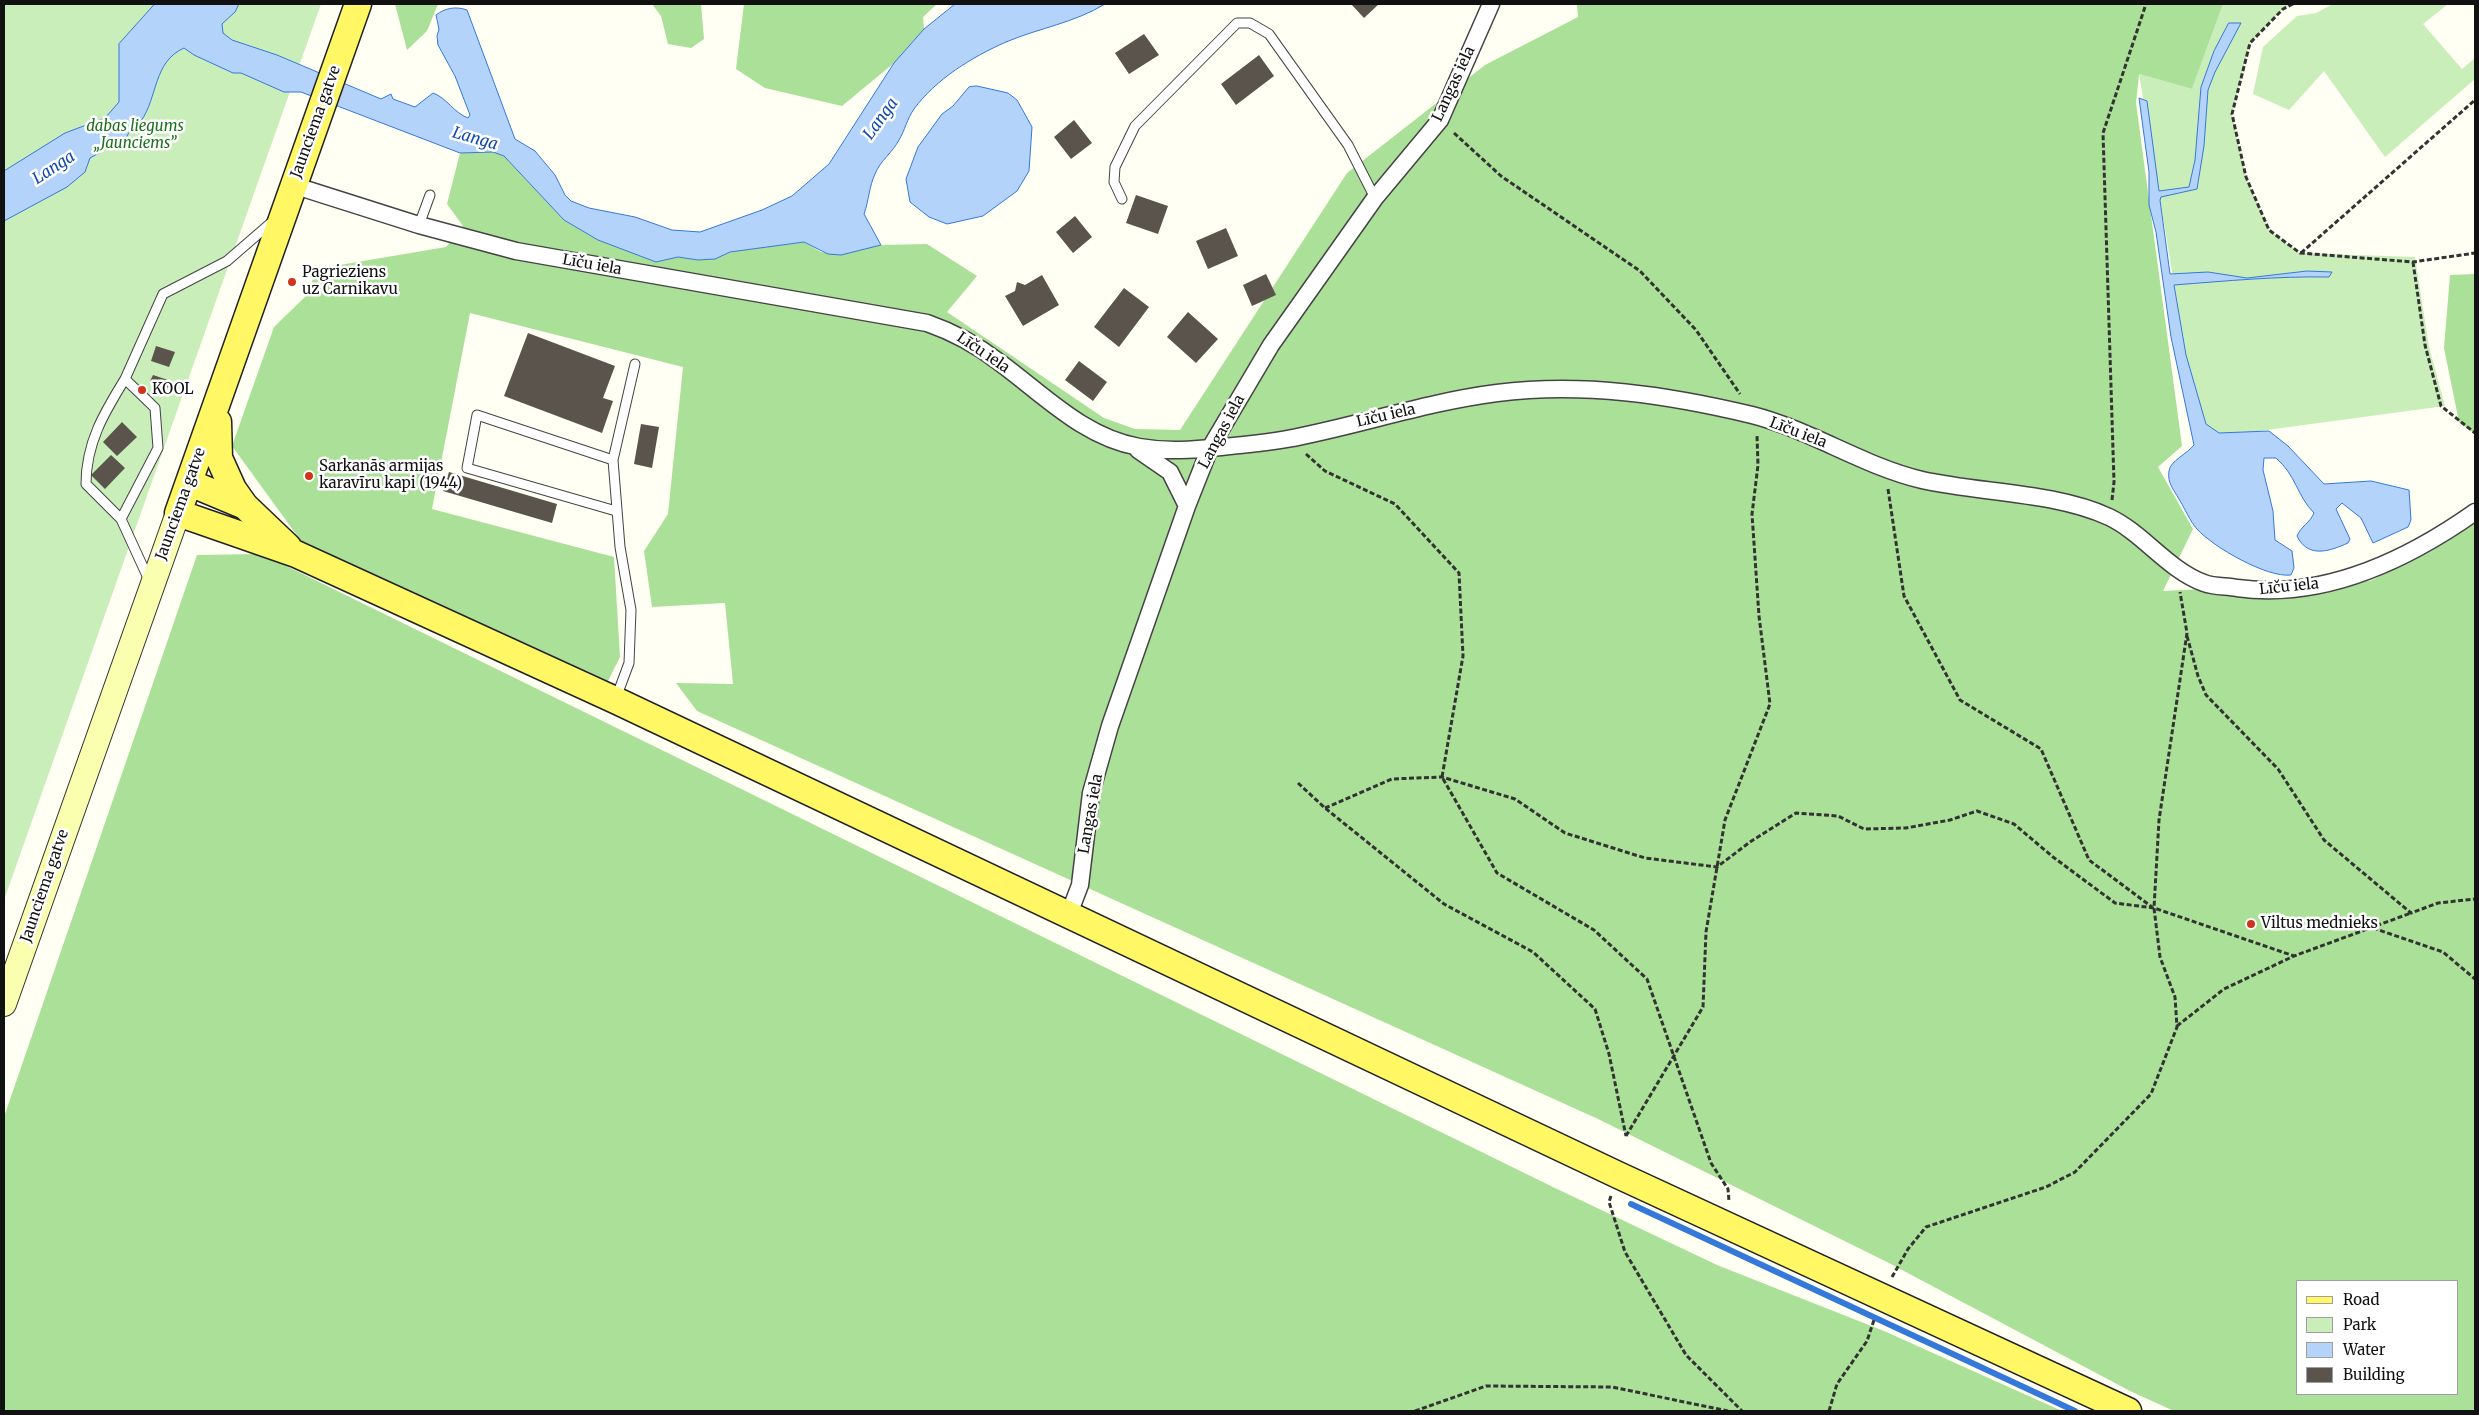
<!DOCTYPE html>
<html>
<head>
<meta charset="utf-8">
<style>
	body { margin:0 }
	#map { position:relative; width:2479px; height:1415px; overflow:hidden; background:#fffff4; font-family:Merriweather,serif }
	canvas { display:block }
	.frame { position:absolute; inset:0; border:5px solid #111; pointer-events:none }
	.legend { position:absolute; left:2296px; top:1280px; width:162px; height:115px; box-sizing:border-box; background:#fff; border:1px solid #a0a0a0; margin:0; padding:6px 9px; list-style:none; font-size:15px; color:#111 }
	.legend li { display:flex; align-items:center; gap:10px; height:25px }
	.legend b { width:25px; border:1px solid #a0a0a0 }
</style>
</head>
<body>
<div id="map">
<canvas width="2479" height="1415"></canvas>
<div class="frame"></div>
<ul class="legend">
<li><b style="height:6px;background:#fff764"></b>Road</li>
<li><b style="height:14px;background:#caeeb9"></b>Park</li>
<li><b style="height:14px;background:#b4d3fb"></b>Water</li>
<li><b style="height:14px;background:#5a544c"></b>Building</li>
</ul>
</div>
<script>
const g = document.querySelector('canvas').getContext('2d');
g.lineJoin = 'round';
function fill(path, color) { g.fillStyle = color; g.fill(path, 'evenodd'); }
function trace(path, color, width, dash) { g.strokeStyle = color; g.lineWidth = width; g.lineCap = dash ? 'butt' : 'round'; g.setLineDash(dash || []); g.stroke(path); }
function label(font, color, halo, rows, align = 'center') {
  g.font = font + ' Merriweather,serif'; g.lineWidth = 5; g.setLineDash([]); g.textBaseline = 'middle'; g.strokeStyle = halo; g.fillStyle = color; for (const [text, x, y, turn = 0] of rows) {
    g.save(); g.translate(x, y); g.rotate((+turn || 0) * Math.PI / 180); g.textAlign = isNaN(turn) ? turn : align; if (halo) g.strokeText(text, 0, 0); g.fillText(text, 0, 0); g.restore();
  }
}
const green = new Path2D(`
	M4,4H321L4,900Z
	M2223,4H2293L2283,9L2250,43L2232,114L2246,177L2269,230L2300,253L2415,257L2429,347L2445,406L2200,439L2139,74L2192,89Z
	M2333,4H2448L2423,24L2462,69L2475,58V79L2385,157L2324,71L2289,110L2253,94L2263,47L2297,16L2316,13Z`);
const forest = new Path2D(`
	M395,4H438L427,31L407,50Z
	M652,4H701L704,39L691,48L668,44L661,16Z
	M744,4H937L923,17L924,29L894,63L842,106L765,88L736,69Z
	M1577,4H2223L2192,89L2139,74L2136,103L2182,446L2158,467L2193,529L2163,591L2370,581L2430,552L2475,523V1411H2174L2130,1391L1887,1262L1598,1119L697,711L676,683L733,684L725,603L652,607L644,551L668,514L683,367L470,313L432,509L614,557L620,657L608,681L301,541L232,446L274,327L308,294L316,269L446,247L463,226L447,204L460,153L493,152L504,156L564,220L598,240L656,262L678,257L698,260L715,259L730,252L804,242L821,252L841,255L881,245L927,244L977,276L947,312L1104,418L1135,429L1180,430L1347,173L1485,65L1578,17ZM2298,1281H2458V1394H2298Z
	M2475,274V434L2459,422L2444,348L2450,275Z
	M262,554L1555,1188L1717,1265L1884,1331L2062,1411H4V1117L197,555Z`);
const water = new Path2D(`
	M155,4H239L235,12L222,24L223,33L232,40L277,55L381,99L391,94L393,99L415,107L433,93C447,98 454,113 468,118L470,115L455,76L438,45L437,36L439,29L436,15C445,8 456,6 467,10L515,139L535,151L555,175L565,195L571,201L589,208L635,217L672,230L700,232L762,210L792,196L829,164L894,63L924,29L955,4H1105C1074,23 1039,28 1006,42C972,57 936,79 914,109C907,119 905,130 899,140C893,152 880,161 875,174C869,187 869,200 864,214L881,245L841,255L828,254L804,242L730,252L715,259L698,260L678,257L656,262L598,240L564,220L504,156L493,152L460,153L301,92H284L241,73H233L194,55L184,48C153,62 158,97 141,121C136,128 130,129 126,138L90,158L85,172L67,187L4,221V171L65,133L105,118L119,102V44Z
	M2229,23H2241L2215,72L2208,90L2204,146L2197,189L2161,197L2160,200L2170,274L2208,272L2247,278L2307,271L2332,272L2329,277C2278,276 2226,281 2174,285L2186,355L2206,424L2219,433L2269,431L2288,446L2324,484L2371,481L2409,490L2411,520L2408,527L2373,543L2361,518L2342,503L2336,509L2350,539L2348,543C2330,551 2308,559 2297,536C2301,526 2310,523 2314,513C2297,496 2296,475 2276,458H2264L2263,470L2273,511L2275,540L2292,551L2294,568L2291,575C2267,578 2213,547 2197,529C2190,521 2185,509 2179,499C2174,490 2167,483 2169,471C2170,461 2187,454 2194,445L2171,337L2156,232L2149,205V172L2139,98L2147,101L2159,191L2189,187L2195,160L2201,87L2214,51Z
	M977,86L1008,93L1017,100L1032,127L1029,171L1017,191L983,216L947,224L929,217L910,202L906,179L918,147L942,114L953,106L969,87Z`);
const stream = new Path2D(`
	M1631,1204L2075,1411`);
const building = new Path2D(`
	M1351,4H1379L1364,18Z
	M1144,34L1159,55L1129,74L1115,53Z
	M1259,55L1274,76L1236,105L1221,84Z
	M1074,120L1092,143L1071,159L1054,137Z
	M1136,195L1168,206L1158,234L1126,223Z
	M1075,216L1092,237L1073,253L1056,232Z
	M1226,228L1238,256L1208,269L1196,241Z
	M1266,274L1276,295L1252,306L1243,285Z
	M1042,275L1059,305L1023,326L1005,296L1015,291L1017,282L1025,285Z
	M1124,288L1149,307L1119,347L1094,327Z
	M1188,312L1218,339L1196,363L1167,337Z
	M528,333L615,366L603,398L613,401L602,433L504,396Z
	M156,346L175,352L169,367L151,361Z
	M1079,361L1107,382L1093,401L1065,380Z
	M153,375L171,381L169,388L150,381Z
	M122,422L137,437L117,456L103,442Z
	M641,424L659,427L652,468L634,464Z
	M111,455L125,468L105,489L91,475Z
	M449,472L557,504L552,523L443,491Z`);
const path = new Path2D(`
	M2293,4L2283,9L2250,43L2232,114L2246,177L2269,230L2300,253L2413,262L2475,253
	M1454,133L1501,176L1640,271L1696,330L1740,394
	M2301,253L2475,100
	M2413,262L2425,345L2441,406L2475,433
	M1306,454L1325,471L1395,504L1459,573L1463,656L1442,777L1497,873L1594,930L1647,979L1711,1163L1728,1189L1729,1201
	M1888,489L1904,596L1960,700L2041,749L2089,860L2152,907
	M2112,500L2114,482L2103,133L2146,4
	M2187,636L2198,676L2206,695L2278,769L2324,840L2411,913L2438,903L2475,899
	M1298,783L1325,808L1444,904L1533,952L1595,1009L1609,1054L1626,1136
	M1325,808L1392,779L1442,777L1515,799L1565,833L1645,858L1717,867L1750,842L1796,813L1838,816L1864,829L1906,828L1950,820L1977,811L2014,824L2053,857L2115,903L2154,908L2294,956
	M2373,928L2443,952L2475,979
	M2177,1026L2224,989L2294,956L2411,913
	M1626,1136L1703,1007L1706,932L1725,820L1770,704L1759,616L1752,514L1758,465L1757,435
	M1611,1196L1609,1202L1625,1252L1686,1355L1742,1411
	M1892,1277L1908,1249L1926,1227L2046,1187L2075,1172L2151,1094L2177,1027L2175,997L2160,957L2154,908L2159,820L2187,633L2180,592
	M1415,1411L1486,1386L1612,1387L1728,1411
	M1829,1411L1837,1384L1867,1341L1874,1320`);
const service = new Path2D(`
	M1122,199L1114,182L1115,167L1135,126L1237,23H1250L1269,34L1348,145L1375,198
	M419,225L430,195
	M613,460L635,364
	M121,519L86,484C86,443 104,413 125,379
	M149,580L121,519L158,448L155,408L125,379L163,294L227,261L272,222
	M616,698L629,663L631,610L620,547L613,460L477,415L467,468L616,511`);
const minor = new Path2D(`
	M293,185L419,225L516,251L927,323C953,332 977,345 999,362C1043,394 1083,437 1139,447C1168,452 1192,450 1221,447C1243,445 1265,443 1287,439C1357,426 1426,402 1497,393C1583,382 1668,395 1752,415C1811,430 1863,466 1922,480C1980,493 2055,492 2109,517C2143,533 2168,570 2204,583C2214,587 2227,586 2237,588C2322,600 2407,560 2475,512
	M1138,450L1170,472L1187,506
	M1069,914L1080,885L1091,793L1110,726L1187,506L1210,448L1271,345L1375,198L1440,120L1491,4`);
const secondary = new Path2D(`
	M4,1004L178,513`);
const primary = new Path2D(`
	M358,4L178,513L296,554L615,700L1618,1175L2128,1411
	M218,422L219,458L233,489L245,506L288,547
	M190,483L245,506`);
const markers = [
	[292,282,5,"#ce351b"],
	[142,390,5,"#ce351b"],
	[309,476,5,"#ce351b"],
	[2251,924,5,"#ce351b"]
];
const streetNames = [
	["Langas iela",1454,84,-65],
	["Jaunciema gatve",316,122,-70],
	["Līču iela",592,265,10],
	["Līču iela",983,353,34],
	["Līču iela",1386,416,-13],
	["Langas iela",1222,432,-62],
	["Līču iela",1798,433,21],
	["Jaunciema gatve",181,504,-70],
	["Līču iela",2289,587,-6],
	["Langas iela",1091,814,-80],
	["Jaunciema gatve",45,886,-71]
];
const parkNames = [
	["dabas liegums",135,127],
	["„Jaunciems”",135,144]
];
const poiNames = [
	["Pagrieziens",302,273],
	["uz Carnikavu",302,290],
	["KOOL",152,390],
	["Sarkanās armijas",319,467],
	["karavīru kapi (1944)",319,484],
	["Viltus mednieks",2261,924]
];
const waterNames = [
	["Langa",881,119,-54],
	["Langa",475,139,16],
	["Langa",54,168,-33]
];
fill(green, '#caeeb9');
fill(forest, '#aae097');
fill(water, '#b4d3fb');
trace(water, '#3478d9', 1);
trace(stream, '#3478d9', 6);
fill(building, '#5a544c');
trace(service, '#444', 11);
trace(minor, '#444', 19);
trace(secondary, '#333', 26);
trace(primary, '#222', 29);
trace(path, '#333', 3, [5, 2.5]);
trace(service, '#fff', 9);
trace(minor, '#fff', 16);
trace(secondary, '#f9ffaf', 24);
trace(primary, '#fff764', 26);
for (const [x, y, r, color] of markers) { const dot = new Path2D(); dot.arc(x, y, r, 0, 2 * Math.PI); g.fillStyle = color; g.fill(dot); trace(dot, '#fff', 2); }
label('15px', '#111', '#fff', streetNames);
label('italic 15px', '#1b701a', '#fff', parkNames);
label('15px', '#111', '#fff', poiNames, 'left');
label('italic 16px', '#0d49af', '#fff', waterNames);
</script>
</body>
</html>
